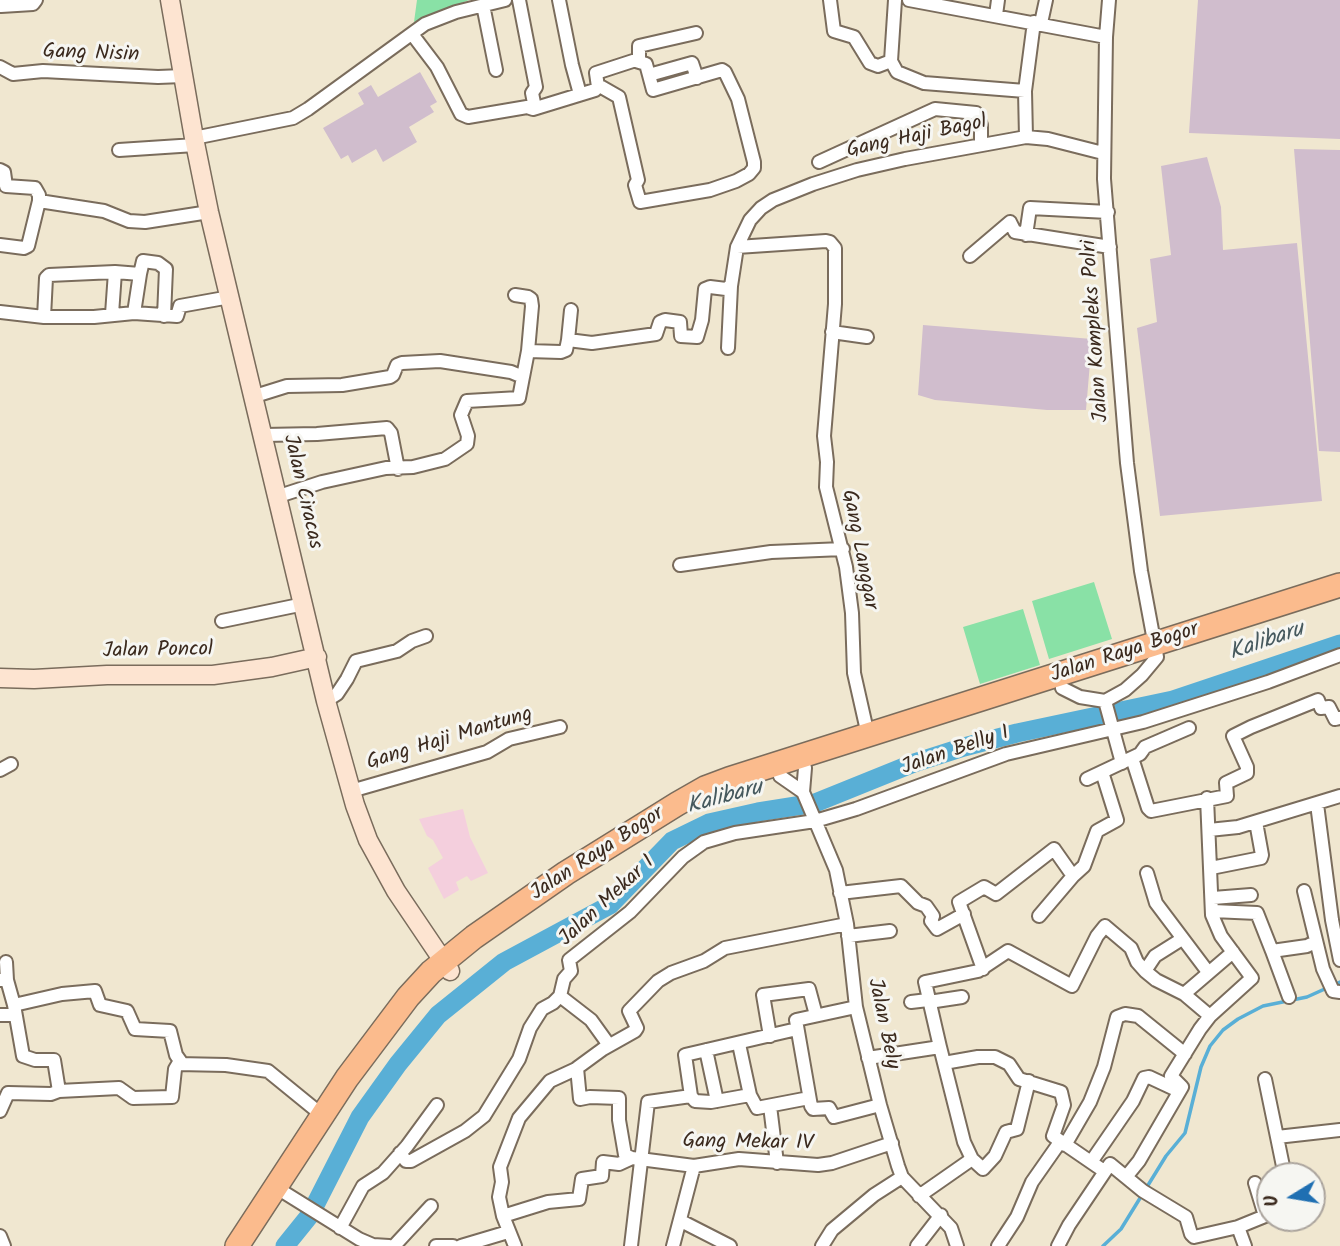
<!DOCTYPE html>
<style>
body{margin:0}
#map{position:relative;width:1340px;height:1246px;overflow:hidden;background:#f0e7d0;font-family:Kalam,sans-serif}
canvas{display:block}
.north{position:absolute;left:1256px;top:1162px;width:70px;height:70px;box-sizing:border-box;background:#f6f6f2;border:2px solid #aba49d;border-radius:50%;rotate:259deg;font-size:19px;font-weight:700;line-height:28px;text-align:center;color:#3b2a1e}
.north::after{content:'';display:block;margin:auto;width:24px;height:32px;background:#1f6fb2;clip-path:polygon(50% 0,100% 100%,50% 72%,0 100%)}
</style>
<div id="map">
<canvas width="1340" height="1246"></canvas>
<div class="north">U</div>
</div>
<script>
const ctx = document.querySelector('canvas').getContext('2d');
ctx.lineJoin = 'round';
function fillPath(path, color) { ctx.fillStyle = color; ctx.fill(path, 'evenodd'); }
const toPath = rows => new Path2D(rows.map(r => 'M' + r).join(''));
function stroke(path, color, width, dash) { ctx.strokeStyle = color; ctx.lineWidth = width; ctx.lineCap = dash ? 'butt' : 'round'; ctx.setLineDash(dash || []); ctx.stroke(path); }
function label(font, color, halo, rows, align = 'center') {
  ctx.font = font + ' Kalam,sans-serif'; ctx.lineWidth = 6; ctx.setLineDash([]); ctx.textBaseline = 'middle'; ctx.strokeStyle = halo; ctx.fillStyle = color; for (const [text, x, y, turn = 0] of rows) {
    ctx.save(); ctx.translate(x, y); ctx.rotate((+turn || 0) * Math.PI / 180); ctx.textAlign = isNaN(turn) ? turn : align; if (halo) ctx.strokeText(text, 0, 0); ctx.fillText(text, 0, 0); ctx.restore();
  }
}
fillPath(toPath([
 [463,809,470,837,488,873,471,881,467,876,456,882,459,890,444,899,428,868,443,858,433,840,427,836,419,819]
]), '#f4cfdd');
fillPath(toPath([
 [1198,0,1340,0,1340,139,1189,133],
 [420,72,437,102,430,106,434,112,409,127,417,142,383,162,376,149,352,163,348,155,341,159,323,128,364,104,358,93,371,85,378,97],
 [1294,149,1340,150,1340,452,1319,451],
 [1207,157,1221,207,1223,250,1297,243,1322,501,1160,516,1137,328,1157,322,1150,259,1171,255,1161,166],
 [923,325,1092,339,1086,410,1047,410,935,400,918,395]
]), '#d0bdcd');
fillPath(toPath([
 [417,0,469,0,414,22],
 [1094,582,1112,639,1049,659,1032,601],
 [1023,609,1040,665,980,684,963,627]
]), '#89e1a6');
stroke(toPath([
 [1103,1246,1121,1229,1166,1156,1185,1133,1201,1067,1210,1046,1223,1030,1238,1019,1263,1006,1307,997,1340,982]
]), '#59afd6', 3.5);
stroke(toPath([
 [285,1246,310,1215,360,1117,398,1064,438,1015,504,962,610,905,672,841,709,823,758,812,815,803,914,763,964,747,1017,733,1173,700,1340,644]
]), '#59afd6', 19);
const street = toPath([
 [519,0,536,87,532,93,535,108],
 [559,0,572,65,580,94],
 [830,0,834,31,854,37,870,63,878,66,891,61],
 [895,0,891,61,897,72,924,83,1025,91],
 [909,0,1106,37],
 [0,3,1,6,33,4,36,0],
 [483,5,496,70],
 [996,15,998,0],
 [1041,23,1046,0],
 [412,34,437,67,461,114,468,117,527,107,533,109,595,90,598,87,596,73,639,59,639,46,696,33],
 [0,67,13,74,43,71,158,77,183,76],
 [649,75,692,63,697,78],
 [598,85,619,97,638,180,635,185,640,202,710,190,736,181,749,174,754,168,754,162,738,99,725,72,722,70,653,90,646,64,636,61],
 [1026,137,1025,91,1034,22],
 [194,138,293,118,308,109,425,24,456,12,505,0],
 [119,150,195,145],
 [819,162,935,109,976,113,981,125,981,144],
 [0,170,4,172,6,186,35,188,39,195,39,201,104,211,129,221,145,222,209,212],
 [1026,235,1030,208,1108,212],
 [0,245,24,248,28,246,39,201],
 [737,247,826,241,830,242,835,248,835,304,824,436,827,462,826,487,846,567,852,613,854,673,868,735],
 [970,256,1010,222,1015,232,1110,247],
 [0,312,44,317,94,317,134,313,177,316,180,306,230,297],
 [134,313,140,274],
 [112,314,115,272,140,274,143,261,158,263,166,269,164,316],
 [44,317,46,278,49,275,115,272],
 [832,332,867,337],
 [568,340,571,310],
 [728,348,731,286],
 [528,351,561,352,566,350,568,340,592,343,656,334,660,322,665,320,680,322,681,336,697,337,702,320,705,289,710,287,726,289,731,286,737,247,750,220,761,208,773,200,813,184,857,170,905,159,1026,137,1048,139,1103,153],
 [255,396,287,386,342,385,390,377,393,375,397,365,402,363,440,361,511,372,523,377,528,351,532,306,531,299,528,297,515,295],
 [264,435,317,434,387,428,391,433,398,469],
 [279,496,322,482,386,468,413,467,445,459,467,444,468,436,461,415,467,401,519,398,523,377],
 [680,565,771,552,843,549],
 [222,621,304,604],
 [1062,688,1080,697,1105,701,1125,690,1142,675,1157,657,1141,571,1127,463,1104,179,1106,37,1109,0],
 [326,701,337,694,347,679,356,661,397,651,412,641,426,636],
 [1105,701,1122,763],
 [801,755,805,768,803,792,836,870,847,924,856,1007,880,1105,898,1166,902,1177,951,1228,957,1246],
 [1132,758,1148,808,1151,811,1227,796,1226,783,1247,773,1247,767,1233,736,1251,727,1318,700,1321,708,1329,707,1335,719,1340,718],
 [776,764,780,776,803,792],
 [0,770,11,764],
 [1087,779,1140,754,1145,747,1189,728],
 [351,791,487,752,509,739,560,727],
 [1317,804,1332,920,1340,960],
 [1209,830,1238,827,1340,796],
 [1211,868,1261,858,1262,855,1256,822],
 [1147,873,1156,903,1208,972],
 [1304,891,1323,969,1333,991,1340,992],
 [840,893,901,886,918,903,926,906,933,916,931,921,937,929,964,914],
 [1213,898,1251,895],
 [1213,911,1257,913,1272,951,1307,946,1315,942],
 [1039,916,1073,876,1084,866,1097,831,1117,820,1102,772],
 [847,924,725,948,704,961,671,973,658,981,629,1011,637,1028,635,1031,603,1049,577,1068,580,1099,590,1097,619,1098,619,1120,625,1155,632,1158,694,1166,739,1159,818,1165,832,1163,892,1143],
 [848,936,890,931],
 [1272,951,1289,997],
 [6,962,7,980],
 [983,969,959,902,984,887,996,894,1054,849,1073,876],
 [1145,971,1155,956,1182,939],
 [0,980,7,980,14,1005,23,1056,35,1060,54,1060,59,1091,51,1094,8,1093,0,1111],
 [1184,994,1233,952],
 [560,996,591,1020,609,1045],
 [911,1002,928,1000],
 [929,1002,962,997],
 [14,1005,62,994,95,991,100,1005,127,1011,135,1029,170,1031,176,1055,181,1062],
 [856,1007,796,1020,811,1106,813,1109,829,1108,834,1117,880,1105],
 [0,1015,15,1015],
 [770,1036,763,995,809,989,816,1015],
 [739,1044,750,1095],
 [940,1047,925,982,978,971,1008,951,1072,986,1097,936,1105,926,1131,948,1137,962,1145,971,1156,980,1184,994,1210,1016],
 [706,1050,717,1101],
 [868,1058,940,1047,964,1142,972,1159,983,1169,995,1156,1006,1132,1017,1129,1029,1081],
 [944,1063,978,1057,995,1057,1009,1064,1019,1079,1061,1092,1064,1105,1053,1136,1104,1171],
 [1265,1079,1277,1137],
 [59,1091,119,1088,133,1098,172,1097,175,1069,178,1064,226,1065,268,1071,322,1115],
 [691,1096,685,1055,797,1029],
 [770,1106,777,1163],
 [1065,1145,1090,1102,1104,1067,1117,1017,1125,1014,1138,1016,1185,1054],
 [400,1153,406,1161,411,1161,465,1131,484,1116,519,1059,530,1028,542,1009,553,1003,560,996,564,979,571,971,569,960,630,912,683,857,704,842,735,833,815,821,856,809,1006,754,1143,722,1268,682,1340,655],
 [1091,1162,1133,1101,1144,1078,1149,1077,1179,1091],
 [1285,1176,1277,1137,1340,1130],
 [1126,1177,1139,1161,1182,1087,1171,1076,1200,1029,1210,1016,1252,978,1221,936,1212,915,1207,798],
 [1255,1183,1265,1216],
 [285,1193,359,1239,373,1245,389,1246],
 [919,1196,972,1159],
 [503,1216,548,1202,579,1199,582,1179,602,1176,603,1162,619,1164,632,1158],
 [681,1221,730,1246],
 [1238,1227,1245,1246],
 [340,1228,363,1186,383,1173,407,1146,437,1105],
 [0,1236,4,1246],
 [394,1246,431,1206],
 [436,1246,453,1246],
 [461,1246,508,1232],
 [515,1246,503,1216,499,1197,502,1182,500,1167,519,1118,550,1081,576,1069],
 [631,1246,648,1102,691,1096,695,1101,711,1102,750,1095,757,1108,809,1098],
 [673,1246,694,1166],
 [822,1246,832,1230,874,1195,902,1177],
 [917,1246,941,1215],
 [998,1246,1017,1217,1032,1182,1060,1142],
 [1058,1246,1069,1225,1110,1164,1143,1191,1186,1217,1191,1234,1194,1237,1238,1227,1270,1214]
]);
const secondary = toPath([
 [170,0,194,138,209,212,326,701,355,805,368,840,396,891,450,971],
 [0,678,34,679,107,675,213,675,272,667,317,657]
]);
const highway = toPath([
 [237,1246,347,1078,408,997,431,972,474,937,566,873,677,804,705,788,729,779,1340,585]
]);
stroke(street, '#7a6c5c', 16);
stroke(secondary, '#7a6c5c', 21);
stroke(highway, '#7a6c5c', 26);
stroke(street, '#fff', 12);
stroke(secondary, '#fde4d1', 18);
stroke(highway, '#fbbb8d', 23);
label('21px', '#3b2a1e', '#f6f6f2', [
 ["Gang Nisin",91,55,2],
 ["Gang Haji Bagol",917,138,-12],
 ["Jalan Kompleks Polri",1097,331,-94],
 ["Jalan Ciracas",301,492,77],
 ["Gang Langgar",858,550,79],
 ["Jalan Poncol",158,652,-1],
 ["Jalan Raya Bogor",1125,654,-18],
 ["Gang Haji Mantung",450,740,-17],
 ["Jalan Belly I",956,752,-19],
 ["Jalan Raya Bogor",598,855,-33],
 ["Jalan Mekar I",608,902,-43],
 ["Jalan Bely",882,1024,78],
 ["Gang Mekar IV",748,1144,1]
]);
label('italic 23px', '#46595e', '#f6f6f2', [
 ["Kalibaru",1267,643,-19],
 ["Kalibaru",725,799,-15]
]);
</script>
